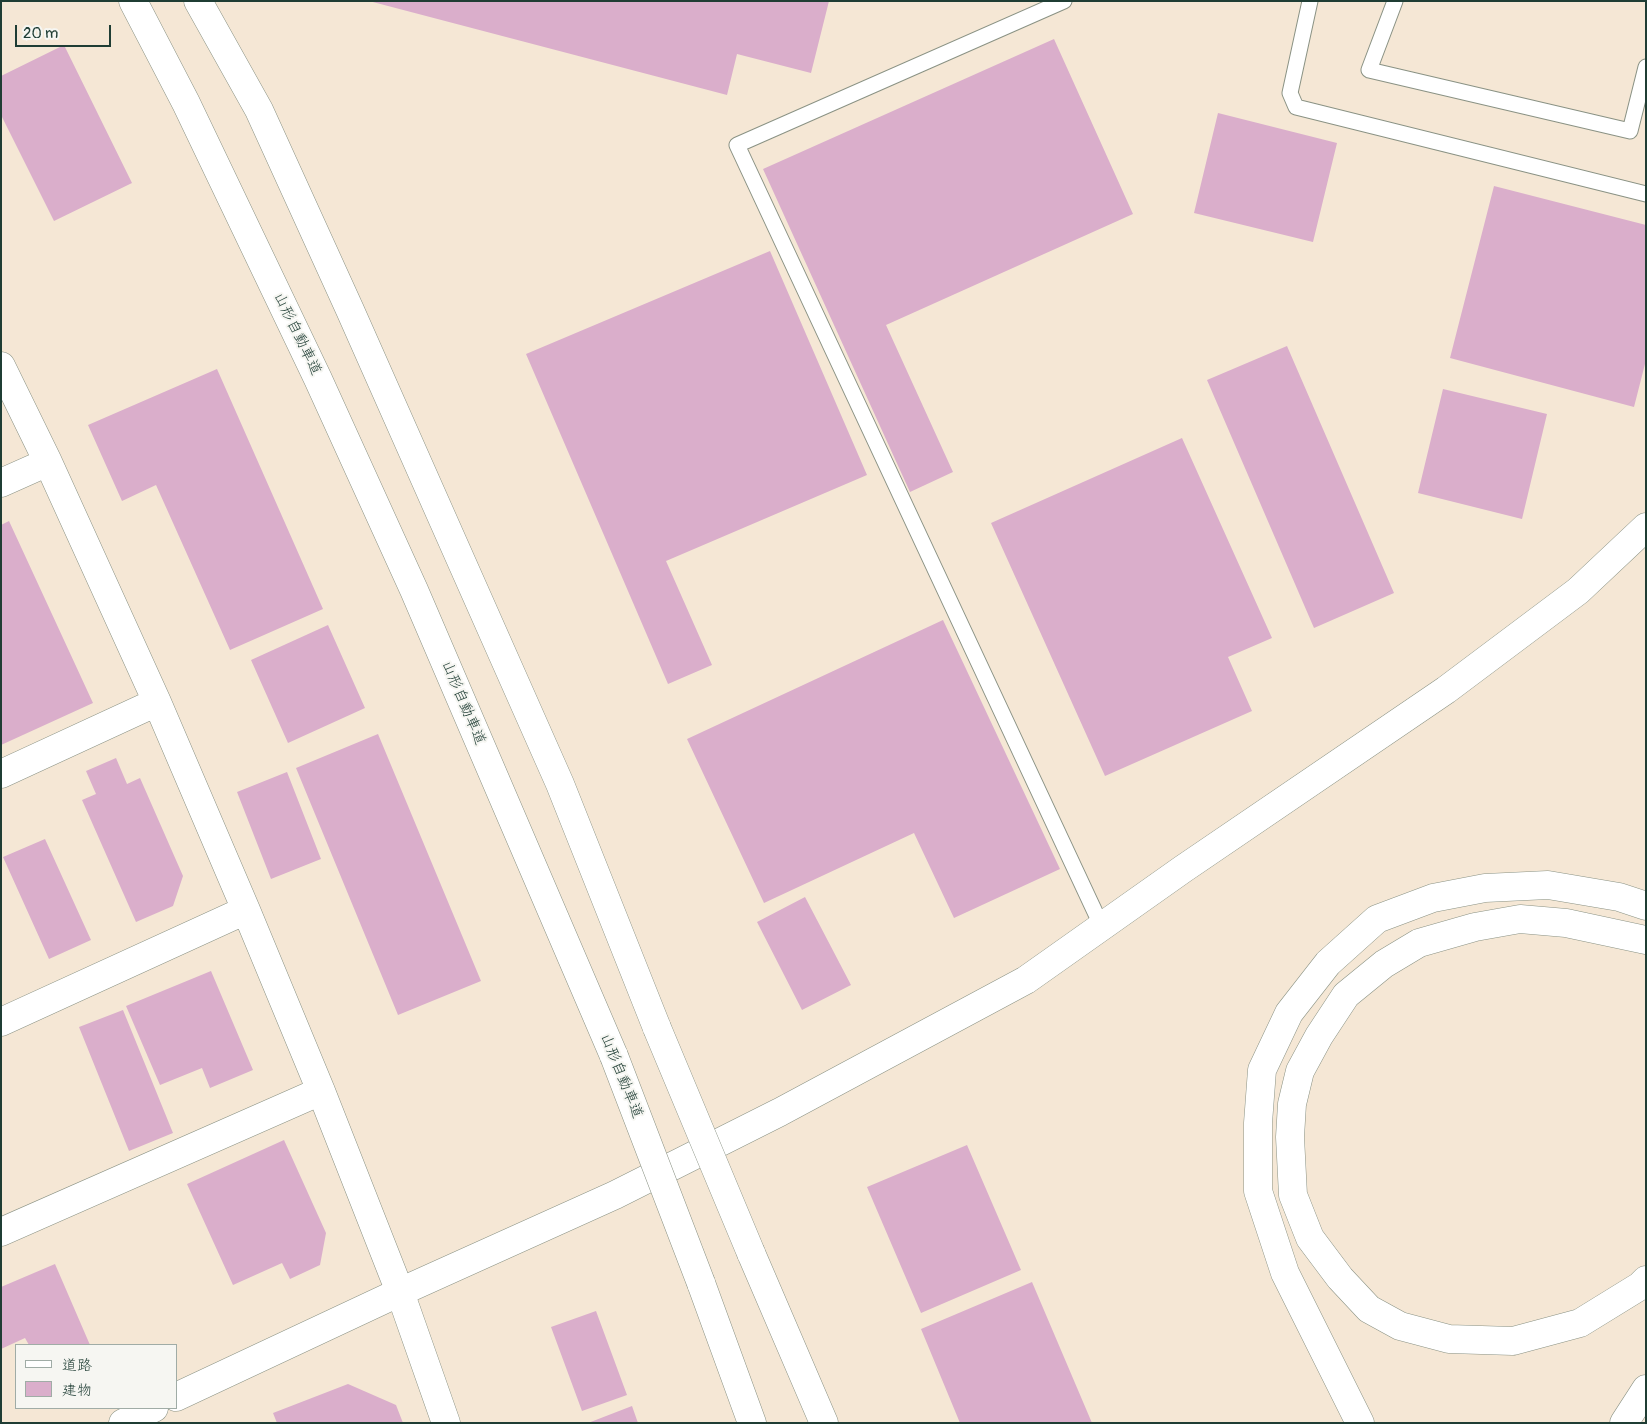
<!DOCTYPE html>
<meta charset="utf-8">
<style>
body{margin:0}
#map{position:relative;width:1647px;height:1424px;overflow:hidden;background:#f5e7d5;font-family:Pangolin,"Klee One",sans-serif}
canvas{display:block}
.frame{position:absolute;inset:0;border:2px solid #1f3d34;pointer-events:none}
.legend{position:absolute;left:15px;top:1344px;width:162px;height:65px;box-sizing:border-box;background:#f6f6f2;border:1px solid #a0aca6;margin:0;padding:6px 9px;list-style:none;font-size:15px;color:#1f3d34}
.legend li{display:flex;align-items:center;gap:10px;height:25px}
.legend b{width:25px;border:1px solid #a0aca6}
.scale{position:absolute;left:15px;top:25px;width:96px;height:22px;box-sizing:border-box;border:2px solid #1f3d34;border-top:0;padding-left:6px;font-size:15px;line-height:18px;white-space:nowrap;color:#1f3d34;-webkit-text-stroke:4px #f6f6f2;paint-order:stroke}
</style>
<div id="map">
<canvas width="1647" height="1424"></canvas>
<div class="frame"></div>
<ul class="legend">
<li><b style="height:6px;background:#fff"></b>道路</li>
<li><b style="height:14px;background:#daaecb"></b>建物</li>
</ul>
<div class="scale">20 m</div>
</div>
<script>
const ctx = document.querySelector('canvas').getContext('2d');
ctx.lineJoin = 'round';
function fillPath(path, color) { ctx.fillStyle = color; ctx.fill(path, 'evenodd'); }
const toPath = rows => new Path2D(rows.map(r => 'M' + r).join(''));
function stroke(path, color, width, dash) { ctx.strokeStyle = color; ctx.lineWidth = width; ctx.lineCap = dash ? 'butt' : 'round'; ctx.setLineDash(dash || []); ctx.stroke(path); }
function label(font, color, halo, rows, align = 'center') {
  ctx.font = font + ' Pangolin,"Klee One",sans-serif'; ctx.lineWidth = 4; ctx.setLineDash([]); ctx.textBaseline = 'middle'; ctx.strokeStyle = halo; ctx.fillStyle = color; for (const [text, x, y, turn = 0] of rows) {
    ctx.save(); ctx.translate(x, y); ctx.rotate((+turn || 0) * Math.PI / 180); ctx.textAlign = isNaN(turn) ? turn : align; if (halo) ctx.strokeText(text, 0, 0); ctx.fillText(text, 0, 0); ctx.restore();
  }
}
fillPath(toPath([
 [369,1,829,1,811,73,737,54,727,95],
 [1054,39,1133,214,886,325,953,472,910,492,763,169],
 [64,45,132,183,54,221,1,115,1,76],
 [1218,113,1337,143,1313,242,1194,213],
 [1494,186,1646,225,1646,360,1634,407,1450,358],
 [770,251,867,475,666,561,712,665,668,684,526,354],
 [1287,346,1394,593,1314,628,1207,380],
 [217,369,323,609,230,650,156,485,122,501,88,425],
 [1443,389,1547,414,1522,519,1418,493],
 [1182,438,1272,638,1228,657,1252,711,1105,776,991,523],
 [9,521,93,703,1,745,1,525],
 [943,620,1060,869,954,918,914,833,764,903,687,739],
 [328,625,365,708,288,743,251,660],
 [378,734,481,981,398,1015,296,768],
 [116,758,127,784,140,778,183,876,173,906,136,922,82,800,96,794,86,771],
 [287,772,321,859,271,879,237,792],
 [45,839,91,940,49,959,3,857],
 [805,897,851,985,802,1010,757,922],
 [211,971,253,1070,210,1088,202,1068,160,1085,126,1006],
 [123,1010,173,1133,129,1151,79,1027],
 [284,1140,326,1233,320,1265,290,1279,282,1263,233,1285,187,1184],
 [967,1145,1021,1270,921,1313,867,1187],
 [55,1264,90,1345,29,1345,25,1338,1,1349,1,1287],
 [1032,1282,1092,1423,960,1423,921,1329],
 [596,1311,627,1395,582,1411,551,1327],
 [348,1384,396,1405,403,1423,277,1423,273,1413],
 [632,1406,638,1423,588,1423]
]), '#daaecb');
const service = toPath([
 [1064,1,737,145,1102,927],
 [1310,1,1290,93,1296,107,1646,194],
 [1395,1,1369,70,1630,131,1646,67]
]);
const minor = toPath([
 [1,366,48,462,157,702,246,910,321,1091,400,1292,446,1423],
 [1,483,48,462],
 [1,774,157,702],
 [1,1022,246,910],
 [1,1232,321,1091]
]);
const tertiary = toPath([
 [176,1397,400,1292,615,1195,780,1112,1026,980,1183,869,1446,690,1578,591,1646,527],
 [123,1423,154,1408]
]);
const trunk = toPath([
 [1624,1423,1646,1389]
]);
const motorway = toPath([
 [133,1,186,103,318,379,414,590,614,1056],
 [198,1,259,110,350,310,560,784,657,1028],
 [1646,940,1566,923,1520,919,1475,927,1419,943,1384,964,1346,995,1319,1036,1300,1071,1292,1104,1290,1137,1293,1195,1310,1238,1340,1278,1369,1309,1400,1326,1449,1339,1513,1341,1580,1323,1640,1286,1646,1280],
 [751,1253,824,1423],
 [701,1283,752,1423],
 [1360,1423,1285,1273,1258,1191,1258,1123,1262,1070,1289,1013,1328,963,1377,919,1433,898,1485,888,1548,885,1619,897,1646,906]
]);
stroke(service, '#8a9284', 17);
stroke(minor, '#8a9284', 29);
stroke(tertiary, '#8a9284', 29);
stroke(trunk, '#8a9284', 29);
stroke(motorway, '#8a9284', 29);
stroke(service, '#fff', 15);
stroke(minor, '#fff', 28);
stroke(tertiary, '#fff', 28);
stroke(trunk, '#fff', 28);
stroke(motorway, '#fff', 28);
const motorwayBridge = toPath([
 [657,1028,751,1253],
 [614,1056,701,1283]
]);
stroke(motorwayBridge, '#8a9284', 29, []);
stroke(motorwayBridge, '#fff', 28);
label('15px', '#1f3d34', '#f6f6f2', [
 ["山形自動車道",297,334,64],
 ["山形自動車道",463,703,67],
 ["山形自動車道",621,1076,68]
]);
</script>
